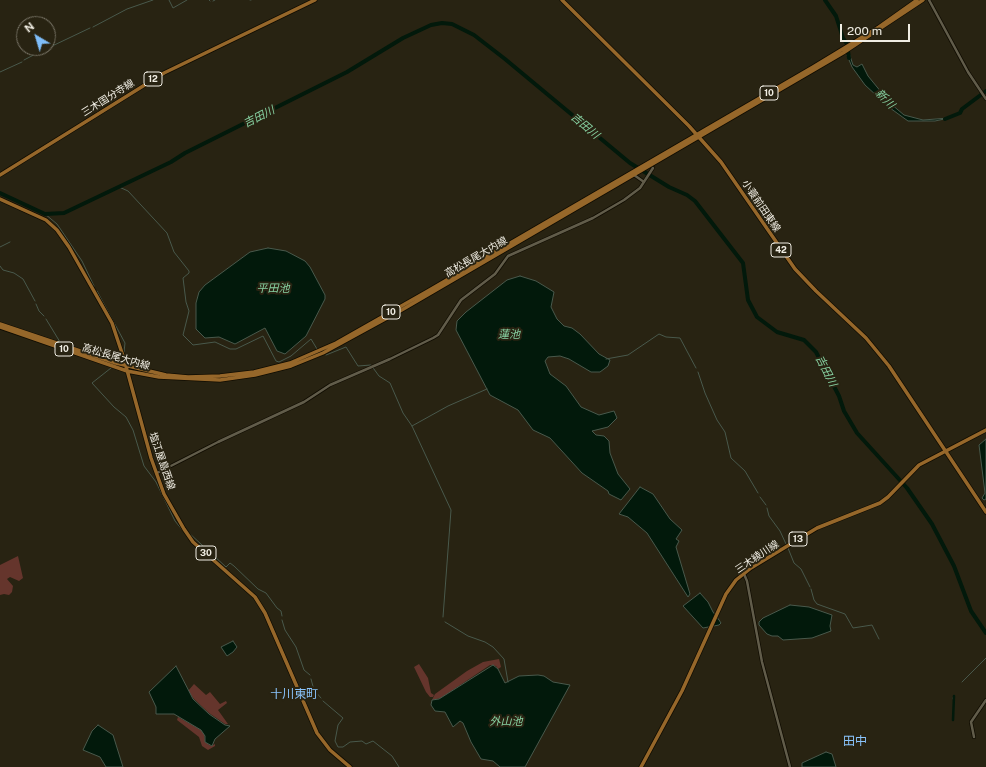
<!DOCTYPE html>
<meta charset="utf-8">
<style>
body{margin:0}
#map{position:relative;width:986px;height:767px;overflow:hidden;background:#282312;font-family:"Public Sans",sans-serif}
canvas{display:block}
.north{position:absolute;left:16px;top:16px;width:40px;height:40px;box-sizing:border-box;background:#282312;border:1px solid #787466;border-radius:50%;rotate:322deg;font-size:11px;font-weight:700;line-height:16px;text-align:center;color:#f0ede3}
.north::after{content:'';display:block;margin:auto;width:14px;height:18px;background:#7ebdf9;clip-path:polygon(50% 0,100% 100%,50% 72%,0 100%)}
.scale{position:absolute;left:840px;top:24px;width:70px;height:18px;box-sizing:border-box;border:2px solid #f0ede3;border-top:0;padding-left:5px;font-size:12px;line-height:14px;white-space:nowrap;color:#f0ede3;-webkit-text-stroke:3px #282312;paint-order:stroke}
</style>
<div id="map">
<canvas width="986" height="767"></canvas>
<div class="north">N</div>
<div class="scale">200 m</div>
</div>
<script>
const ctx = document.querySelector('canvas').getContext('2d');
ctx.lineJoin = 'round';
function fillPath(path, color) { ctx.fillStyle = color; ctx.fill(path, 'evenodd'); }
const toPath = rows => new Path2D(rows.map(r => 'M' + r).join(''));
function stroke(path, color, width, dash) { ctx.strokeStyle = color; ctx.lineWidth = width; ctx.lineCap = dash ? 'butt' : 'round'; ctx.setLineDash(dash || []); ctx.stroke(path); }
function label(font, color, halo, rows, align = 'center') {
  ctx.font = font + ' "Public Sans","Noto Sans JP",sans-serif'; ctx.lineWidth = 4; ctx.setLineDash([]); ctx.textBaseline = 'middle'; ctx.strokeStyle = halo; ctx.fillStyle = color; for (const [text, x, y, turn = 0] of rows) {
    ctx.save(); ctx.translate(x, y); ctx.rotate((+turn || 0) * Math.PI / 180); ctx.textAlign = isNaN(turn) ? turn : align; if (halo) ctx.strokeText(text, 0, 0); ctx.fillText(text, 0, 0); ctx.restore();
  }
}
fillPath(toPath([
 [18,556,23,578,19,581,10,577,7,579,13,586,12,592,9,595,4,594,0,595,0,565],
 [499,659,501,667,498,669,496,666,490,665,441,698,432,700,435,694,467,671,483,662],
 [419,664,428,678,431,693,434,695,433,697,430,697,426,692,414,667],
 [194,684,206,695,210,692,220,704,226,701,227,703,218,710,228,724,225,724,209,713,194,699,188,691],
 [178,717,201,730,204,733,205,742,211,746,215,744,215,746,208,750,202,746,199,737,177,720]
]), '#65352c');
const water = toPath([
 [849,53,853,65,857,67,862,64,868,76,891,104,904,115,923,120,949,118,935,121,908,121,890,108,865,85,852,67,847,55,849,53],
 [268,248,286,251,305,261,310,267,325,295,325,299,306,336,285,354,277,351,265,328,235,344,219,337,205,338,196,329,196,303,199,292,205,285,250,252,268,248],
 [520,276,536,281,554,292,551,307,557,319,564,326,572,328,580,334,599,354,610,360,608,366,600,372,591,372,569,359,560,356,548,357,545,361,550,374,566,386,581,407,599,415,614,411,617,418,608,427,592,431,596,435,604,436,609,441,610,453,618,474,630,489,621,500,609,494,608,491,582,473,550,438,533,430,518,410,490,395,456,330,457,321,466,312,507,280,520,276],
 [986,439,986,499,984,500,982,498,985,493,979,445,986,439],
 [640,487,653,494,670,519,682,530,676,539,679,541,676,547,690,594,688,597,647,533,628,517,619,514,640,487],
 [700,593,708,602,713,612,719,620,721,623,719,625,703,628,683,606,700,593],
 [790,605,809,607,832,615,830,626,831,631,812,638,783,640,778,636,772,636,767,634,759,625,759,622,763,618,790,605],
 [233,641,237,647,233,652,227,656,221,647,233,641],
 [493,665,498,669,505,683,519,676,538,675,544,676,553,682,570,685,525,767,500,767,493,761,481,759,471,742,463,723,460,721,453,727,445,712,435,711,431,705,432,700,439,699,493,665],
 [176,666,193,699,209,714,225,725,230,726,215,739,212,746,205,742,205,736,201,730,174,714,156,714,156,707,149,692,176,666],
 [98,725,113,735,123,767,106,767,100,757,83,750,92,731,98,725],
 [826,752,832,754,836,767,802,767,802,763,826,752]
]);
fillPath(water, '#02190b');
stroke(water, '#49594c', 1);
stroke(toPath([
 [169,0,173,8,187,0],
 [209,0,210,1],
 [250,0,251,0],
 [213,1,215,0],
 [93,27,127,9,153,0],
 [48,48,90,28],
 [24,60,47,48],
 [0,72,22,62],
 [119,187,128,191,167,233,174,252,189,271,189,273,183,278,186,302,189,311,183,335,193,345,215,342,230,349,236,349,263,336,276,361,279,362,291,356,311,339,317,349],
 [45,214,57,224,82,261,94,286],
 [0,247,10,242],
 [0,266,3,270,14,273,23,279,35,301],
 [97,291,125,343,124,352],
 [36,304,39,311,44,316],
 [46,319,60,342],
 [326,355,346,347,358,366,371,365,379,376,390,383,403,413,412,426,451,510,443,617],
 [606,359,628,355,659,334,666,337,680,338,696,368],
 [111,368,92,383,114,407,126,417,133,430,144,466,156,482,175,521,184,532],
 [698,372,705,393,717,420,725,432,731,458,745,471,758,493],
 [412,426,448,406,487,389],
 [760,497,766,505],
 [767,508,769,516,780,531,786,544],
 [189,533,226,567,230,563,234,566,258,589,266,593,277,608,281,611,282,616],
 [788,548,794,563,801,569,810,587],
 [811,589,814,600,817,604,845,614,853,628,872,625,879,639],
 [282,620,285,630,296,647,304,670,310,675],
 [445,622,468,636,485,642,493,647,504,659,508,682],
 [311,679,314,690,321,698],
 [962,682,986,658],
 [953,698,954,702],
 [323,701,343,718,338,725,335,741,338,747,343,747,350,742,362,741,366,744,373,741,392,756,399,767]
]), '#49594c', 1);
stroke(toPath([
 [953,720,954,696]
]), '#02190b', 2.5);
stroke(toPath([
 [825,0,836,16,843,38,847,44,849,58],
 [945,119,960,113,962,109,986,91],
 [0,193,45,214,64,213,171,162,185,153,347,72,403,38,431,25,442,23,452,24,474,35,505,59,630,163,669,187,687,195,695,201,743,263,748,300,757,317,777,332,804,340,816,352,839,396,844,411,857,433,907,488,932,524,954,566,971,611,986,633]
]), '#02190b', 4);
const tertiary = toPath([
 [929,0,968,72,986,99],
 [634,175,644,182],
 [157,473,218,442,304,402,330,385,390,359,433,338,438,335,461,300,495,274,508,256,593,218,624,200,640,188,653,168],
 [744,574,747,581,762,662,790,767],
 [974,737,971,722,986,700]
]);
const primary = toPath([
 [562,0,689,126,721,162,795,269,816,291,866,338,889,366,986,512],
 [0,175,164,73,315,0],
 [0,199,46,220,57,230,69,247,112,323,124,359,151,458,164,494,184,529,193,542,255,597,265,613,317,733,330,750,350,767],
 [0,324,116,363,166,375,188,377,220,376,254,372,290,363,336,343,426,292,813,67,879,27,917,0],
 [0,327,127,371,159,377,220,380,255,375,291,366,323,353,400,311,843,53,923,0],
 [641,767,682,691,726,594,736,580,751,568,817,528,880,503,888,497,919,465,986,430]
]);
stroke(tertiary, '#100c01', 4);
stroke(primary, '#100c01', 5);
stroke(tertiary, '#615c4a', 2.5);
stroke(primary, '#96672a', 3.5);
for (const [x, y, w] of [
 [153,79,18],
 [769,93,18],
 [781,250,20],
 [391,312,18],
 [64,349,18],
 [798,539,18],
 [206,553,20]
]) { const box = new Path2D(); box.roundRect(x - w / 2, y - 7, w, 14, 3); ctx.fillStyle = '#282312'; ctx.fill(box); stroke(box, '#f0ede3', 1); }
label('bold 9px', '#f0ede3', null, [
 ["12",153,79],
 ["10",769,93],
 ["42",781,250],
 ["10",391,312],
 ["10",64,349],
 ["13",798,539],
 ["30",206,553]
]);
label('10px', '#f0ede3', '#282312', [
 ["三木国分寺線",108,98,-32],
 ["小蓑前田東線",761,206,56],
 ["高松長尾大内線",476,257,-30],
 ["高松長尾大内線",116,357,16],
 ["塩江屋島西線",162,461,71],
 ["三木綾川線",757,557,-34]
]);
label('italic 11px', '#88d3a3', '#282312', [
 ["新川",885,99,45],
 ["吉田川",259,117,-27],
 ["吉田川",585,126,40],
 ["平田池",273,289],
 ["蓮池",509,335],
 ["吉田川",826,371,63],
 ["外山池",506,722]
]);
label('12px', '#8ac4fc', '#282312', [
 ["十川東町",294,694],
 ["田中",855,741]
]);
</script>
